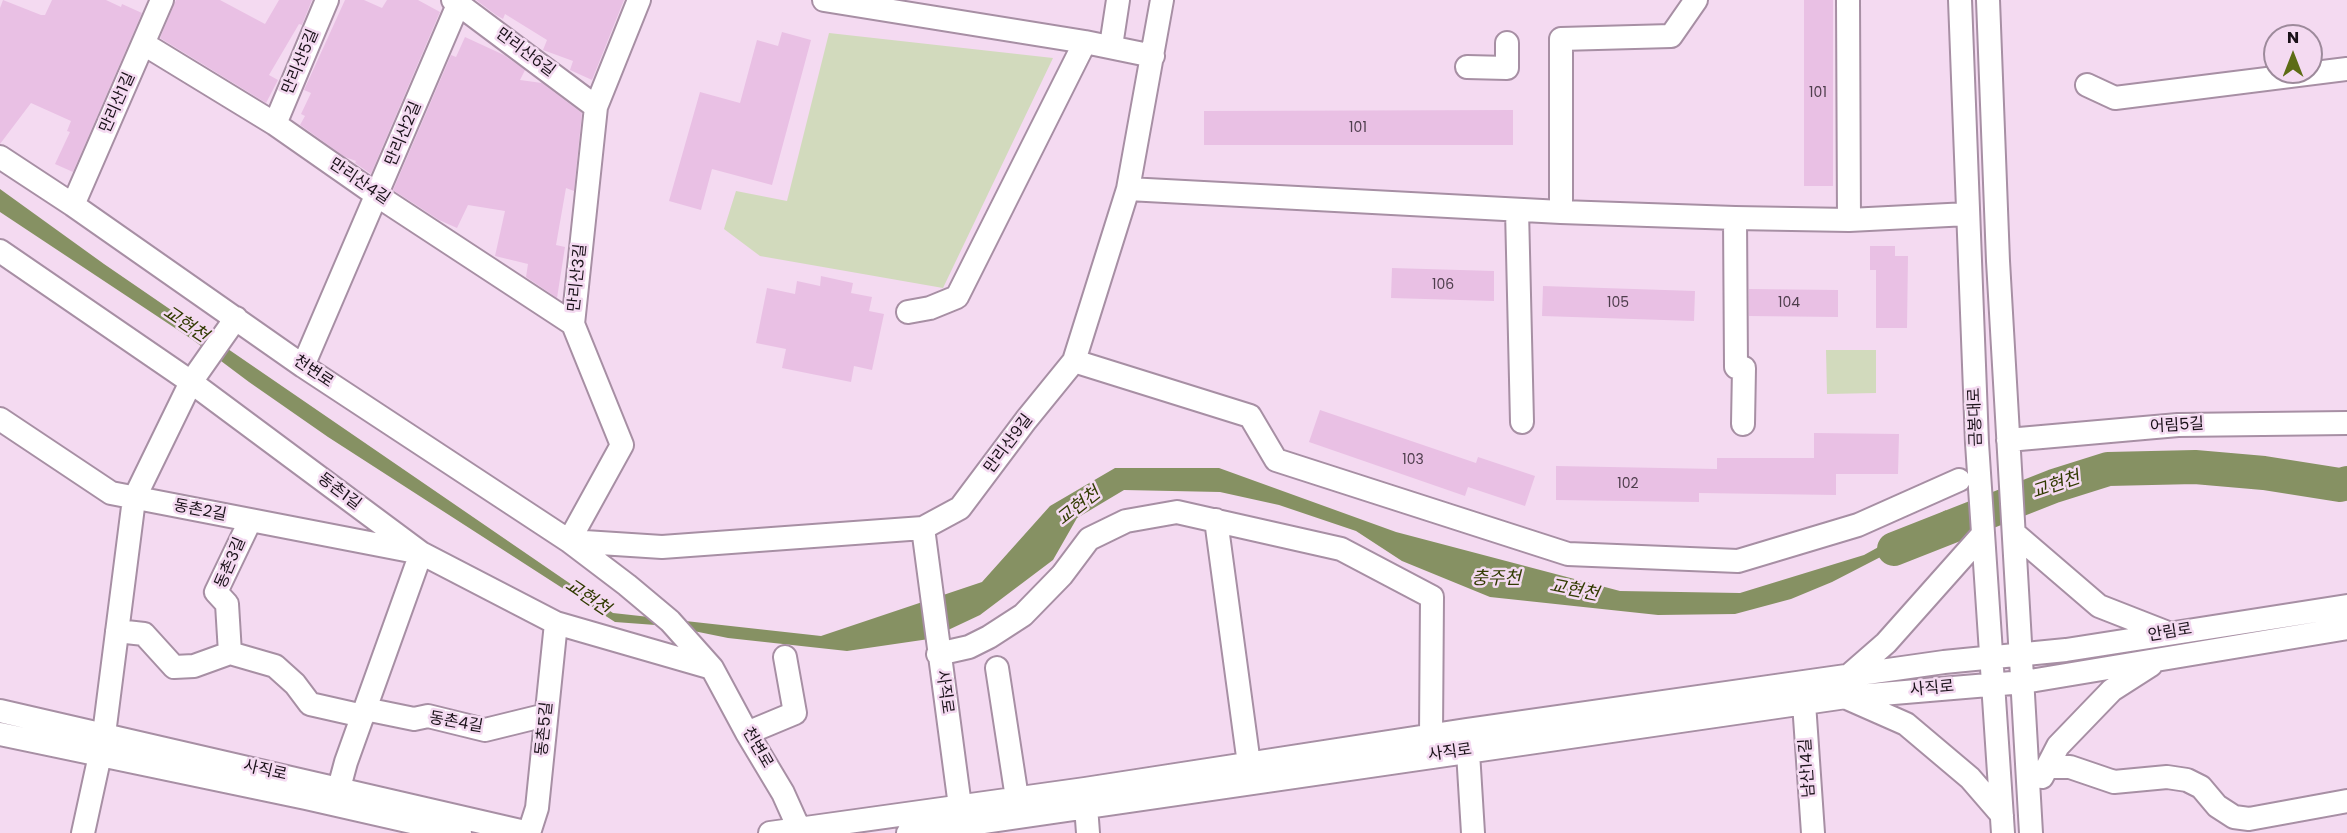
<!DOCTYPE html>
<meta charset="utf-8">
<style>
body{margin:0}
#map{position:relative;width:2347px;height:833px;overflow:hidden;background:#f4daf1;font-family:Poppins,sans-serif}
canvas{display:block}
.north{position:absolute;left:2263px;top:24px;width:60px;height:60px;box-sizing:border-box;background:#f4daf1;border:2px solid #9d8a9b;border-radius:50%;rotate:0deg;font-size:16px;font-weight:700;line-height:24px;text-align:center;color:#1a1119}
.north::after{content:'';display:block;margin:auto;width:21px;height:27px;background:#5d6c15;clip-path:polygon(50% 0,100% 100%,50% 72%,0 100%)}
</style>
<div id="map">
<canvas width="2347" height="833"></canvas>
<div class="north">N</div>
</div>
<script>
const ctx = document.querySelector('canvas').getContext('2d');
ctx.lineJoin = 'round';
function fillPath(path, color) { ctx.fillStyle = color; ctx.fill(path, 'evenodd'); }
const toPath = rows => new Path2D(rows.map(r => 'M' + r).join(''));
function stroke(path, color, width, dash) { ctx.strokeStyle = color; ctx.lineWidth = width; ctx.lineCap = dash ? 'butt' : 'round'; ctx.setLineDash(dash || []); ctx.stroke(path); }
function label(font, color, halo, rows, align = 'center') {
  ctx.font = font + ' Poppins,"Noto Sans KR",sans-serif'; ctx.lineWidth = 5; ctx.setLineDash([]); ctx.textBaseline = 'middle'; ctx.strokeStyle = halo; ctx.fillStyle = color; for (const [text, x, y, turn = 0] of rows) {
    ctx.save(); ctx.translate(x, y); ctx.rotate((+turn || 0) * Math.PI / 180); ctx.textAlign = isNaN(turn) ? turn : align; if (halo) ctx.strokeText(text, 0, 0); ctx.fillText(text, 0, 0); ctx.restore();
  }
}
fillPath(toPath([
 [829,33,1053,58,943,288,760,256,724,229,736,191,787,201],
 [1826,350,1876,350,1876,393,1827,394]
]), '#d2dabd');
fillPath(toPath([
 [0,189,104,264,613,613,821,636,982,582,1050,506,1115,468,1219,468,1396,532,1620,591,1740,593,1864,555,1946,510,1934,538,1898,548,1832,582,1791,599,1735,614,1658,615,1490,597,1402,561,1356,531,1279,505,1220,492,1124,490,1077,518,1053,560,980,615,929,639,847,651,728,638,669,626,615,622,328,437,249,382,193,340,0,212]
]), '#869163');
stroke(toPath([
 [1894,549,2054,486,2108,469,2195,467,2264,473,2340,485,2347,483]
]), '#869163', 34);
fillPath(toPath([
 [3,0,41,15,45,15,52,0,106,0,121,7,122,4,142,13,73,172,55,164,70,132,67,131,71,121,31,103,0,144,0,8],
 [176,0,220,0,265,24,279,0,312,0,302,25,299,24,269,75,278,80,266,103,160,38],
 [345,0,364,0,382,8,387,0,418,0,440,12,371,174,355,163,356,161,345,157,300,125,305,116,301,114,311,93,304,90],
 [476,0,624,0,592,80,570,70,573,61,543,50,547,40,505,14,503,19,496,15],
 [1804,0,1833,0,1833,186,1804,186],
 [782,32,811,40,772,185,712,169,701,210,669,201,700,92,740,103,757,40,778,46],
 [465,37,504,55,525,70,520,80,542,83,582,113,574,191,566,188,556,245,565,247,557,298,526,277,528,264,495,256,505,211,468,205,457,228,439,220,393,190,451,55,456,57],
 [1513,110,1513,145,1204,145,1204,111],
 [1870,246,1895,246,1895,256,1908,256,1907,328,1876,328,1876,270,1870,270],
 [1392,268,1494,271,1494,301,1391,298],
 [821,276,853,283,851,293,872,297,869,311,884,314,872,370,854,366,851,382,782,368,786,349,756,343,767,288,795,294,797,281,820,286],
 [1543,286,1695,291,1694,321,1542,316],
 [1749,289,1838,290,1838,317,1749,316],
 [1320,410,1476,463,1478,457,1535,476,1525,506,1468,487,1465,496,1309,442],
 [1814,433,1899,434,1898,474,1836,474,1836,495,1699,493,1699,502,1556,500,1556,466,1717,469,1717,458,1814,458]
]), '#e9c0e4');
const minor = toPath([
 [453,0,596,107],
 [639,0,596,107,573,324,622,445,569,541,662,547,923,528,960,508,1026,420,1074,361,1128,189,1162,0],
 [824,0,1085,42],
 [1848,0,1849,220],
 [1960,0,1977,443,2003,833],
 [1988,0,1998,261,2031,833],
 [144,44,275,124,378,196,573,324],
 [1111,46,1118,0],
 [1467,67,1507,68,1507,43],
 [2087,85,2115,98,2347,69],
 [275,124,327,0],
 [0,157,73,205,303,366,569,541,627,585,670,621,712,668,747,733,783,793,801,833],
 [1128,189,1561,212,1735,218,1849,220,1968,214],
 [73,205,162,0],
 [1517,210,1522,422],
 [1561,212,1561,39,1671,36,1696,0],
 [1735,218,1736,367],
 [0,251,191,382,421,553,556,623,712,668],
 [908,312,930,308,957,297,1085,42,1153,56],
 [1074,361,1250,416,1276,460,1568,554,1738,561,1858,525,1959,480],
 [303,366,460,0],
 [0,419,111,493,421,553,346,762,339,788],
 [1743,424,1744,368],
 [2008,440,2178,425,2347,423],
 [1216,520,1249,764],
 [923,528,960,806],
 [2014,533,2099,606,2168,633],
 [117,631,144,634,174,667,194,666,230,653,227,604,216,592,250,521],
 [230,653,275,666,295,684,310,704,363,716],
 [938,654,969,647,989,637,1023,615,1062,575,1089,539,1126,521,1177,512,1341,549,1432,597,1431,735],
 [997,668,1017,798],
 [1847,677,1886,643,1983,534],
 [1847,698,1906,724,1970,778,2002,815],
 [1804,703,1813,833],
 [365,709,414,719,428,716,485,730,546,715],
 [0,711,529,833],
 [747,733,795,713,785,657],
 [0,734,306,798,460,833],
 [104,734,134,499,191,382,236,318],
 [1467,736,1473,833],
 [2047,767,2070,767,2114,782,2167,777,2187,780,2201,787,2217,806,2234,817,2249,819,2347,801],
 [2042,777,2058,746,2112,690,2151,665],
 [1086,806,1088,833],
 [83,833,100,755],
 [529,833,537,808,556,623],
 [770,833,1085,789,1466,730,1944,662,2066,650,2347,606],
 [908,833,1846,697,2024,682,2347,628]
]);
stroke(minor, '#a78fa4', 26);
stroke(minor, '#fff', 22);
label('14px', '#4e3d4c', null, [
 ["101",1818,93],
 ["101",1358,128],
 ["106",1443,285],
 ["105",1618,303],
 ["104",1789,303],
 ["103",1413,460],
 ["102",1628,484]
]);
label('16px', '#1a1119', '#f4daf1', [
 ["만리산6길",525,53,37],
 ["만리산5길",301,62,-67],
 ["만리산1길",118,103,-66],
 ["만리산2길",404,134,-67],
 ["만리산4길",359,182,34],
 ["만리산3길",578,278,-84],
 ["천변로",313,372,34],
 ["금봉대로",1976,417,-92],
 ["어림5길",2177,426,-3],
 ["만리산9길",1009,444,-53],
 ["동촌1길",339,492,37],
 ["동촌2길",200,511,11],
 ["동촌3길",231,563,-67],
 ["안림로",2170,633,-9],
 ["사직로",1932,689,-5],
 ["사직로",944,692,82],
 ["동촌4길",456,723,10],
 ["동촌5길",545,729,-84],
 ["천변로",757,748,60],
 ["사직로",1450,753,-8],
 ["남산14길",1808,768,-94],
 ["사직로",265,771,13]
]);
label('italic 18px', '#323b02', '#f4daf1', [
 ["교현천",185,325,34],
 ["교현천",2056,486,-19],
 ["교현천",1079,507,-38],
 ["충주천",1496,579],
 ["교현천",1574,591,11],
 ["교현천",587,598,34]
]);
</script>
